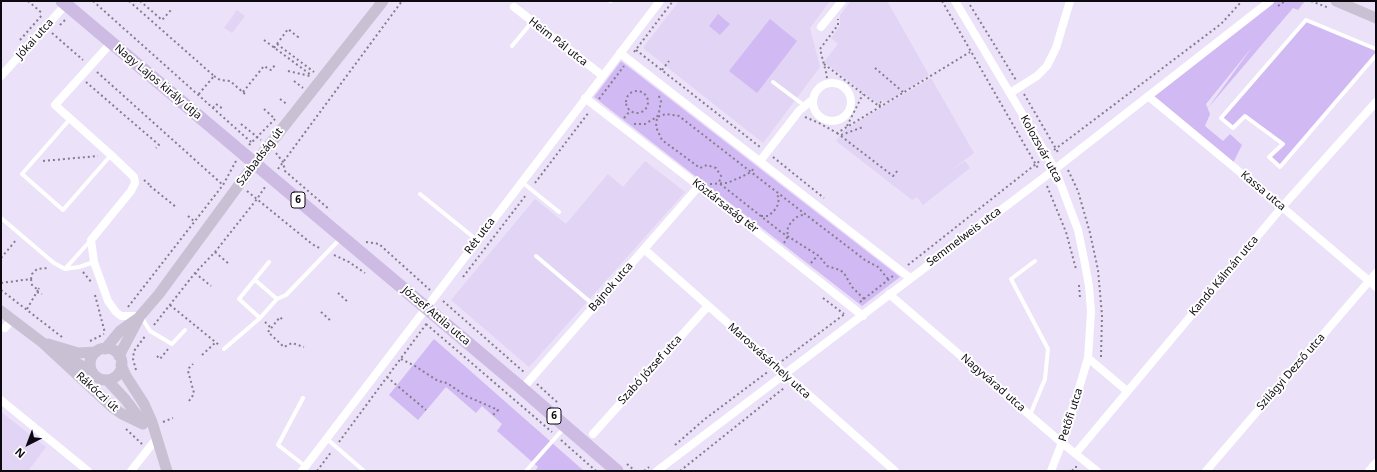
<!DOCTYPE html>
<meta charset="utf-8">
<style>
body{margin:0}
#map{position:relative;width:1377px;height:472px;overflow:hidden;background:#ebe1f9;font-family:"Noto Sans",sans-serif}
canvas{display:block}
.frame{position:absolute;inset:0;border:2px solid #0d0911;pointer-events:none}
.north{position:absolute;left:8px;top:424px;width:40px;height:40px;-webkit-text-stroke:3px #fff;paint-order:stroke;rotate:222deg;font-size:11px;font-weight:700;line-height:16px;text-align:center;color:#0d0911}
.north::after{content:'';display:block;margin:auto;width:14px;height:18px;background:#0d0911;clip-path:polygon(50% 0,100% 100%,50% 72%,0 100%)}
</style>
<div id="map">
<canvas width="1377" height="472"></canvas>
<div class="frame"></div>
<div class="north">N</div>
</div>
<script>
const ctx = document.querySelector('canvas').getContext('2d');
ctx.lineJoin = 'round';
function fillPath(path, color) { ctx.fillStyle = color; ctx.fill(path, 'evenodd'); }
const toPath = rows => new Path2D(rows.map(r => 'M' + r).join(''));
function stroke(path, color, width, dash) { ctx.strokeStyle = color; ctx.lineWidth = width; ctx.lineCap = dash ? 'butt' : 'round'; ctx.setLineDash(dash || []); ctx.stroke(path); }
function label(font, color, halo, rows, align = 'center') {
  ctx.font = font + ' "Noto Sans",sans-serif'; ctx.lineWidth = 4; ctx.setLineDash([]); ctx.textBaseline = 'middle'; ctx.strokeStyle = halo; ctx.fillStyle = color; for (const [text, x, y, turn = 0] of rows) {
    ctx.save(); ctx.translate(x, y); ctx.rotate((+turn || 0) * Math.PI / 180); ctx.textAlign = isNaN(turn) ? turn : align; if (halo) ctx.strokeText(text, 0, 0); ctx.fillText(text, 0, 0); ctx.restore();
  }
}
fillPath(toPath([
 [679,1,830,1,810,28,820,67,763,143,643,48],
 [851,1,887,1,929,75,886,103,882,100,878,104,824,62,838,44,831,38,840,26,840,15],
 [237,10,245,16,232,33,224,28],
 [931,78,974,153,946,174,965,161,970,168,923,205,917,197,912,200,836,141,844,130],
 [645,161,685,192,529,367,451,300,535,199,566,224,608,174,623,187],
 [1,412,46,447,28,471,1,471]
]), '#e1d4f4');
fillPath(toPath([
 [1270,1,1305,1,1298,10,1293,8,1208,108,1253,46,1206,104,1210,114,1205,126,1223,141,1230,134,1242,145,1232,165,1148,96],
 [718,14,730,24,720,35,709,26],
 [770,19,797,41,757,93,729,71],
 [1306,20,1376,49,1376,55,1280,167,1269,157,1283,144,1245,116,1233,128,1221,118],
 [621,61,900,277,862,306,594,97],
 [434,339,584,471,535,471,538,467,497,431,502,424,482,406,476,413,446,387,418,420,389,395]
]), '#d1b9f3');
stroke(toPath([
 [28,1,43,14],
 [93,1,251,142],
 [129,1,214,76,198,95],
 [140,1,162,20,171,10],
 [942,1,1039,170],
 [1311,1,1329,8],
 [970,5,1016,80],
 [1278,6,1285,1],
 [60,25,67,18],
 [52,33,83,60],
 [20,40,43,14],
 [264,40,311,75],
 [277,44,314,72],
 [274,48,288,29,298,37,296,40],
 [636,50,760,147],
 [634,52,673,1],
 [824,64,880,107],
 [875,68,903,92],
 [662,70,669,61],
 [288,71,310,76],
 [97,72,223,185],
 [214,76,220,80,230,81,245,94],
 [294,81,303,88],
 [86,82,159,145,156,148],
 [826,83,827,76,820,49,838,25,838,19],
 '626 102a11 11 0 1 1 22 0a11 11 0 1 1-22 0Z',
 [243,92,264,66,271,70,275,65,276,66],
 [1024,94,1059,154],
 [280,99,288,105],
 [599,99,624,66],
 [879,106,882,103,880,102],
 [213,108,216,104,223,109],
 [264,109,275,119],
 [805,117,819,123,837,133,970,52],
 [624,118,630,111],
 [241,124,261,140],
 [634,124,645,124,657,117,659,112,661,101,658,94],
 [847,126,863,94],
 [837,133,893,176,899,169],
 [841,135,863,127],
 [249,145,275,119],
 [1054,150,1221,24,1242,1],
 [276,153,283,162,285,171,330,210],
 [773,157,824,198],
 [43,161,98,156],
 [278,169,402,1],
 [1068,170,1078,191,1090,233,1098,270,1102,315,1101,357],
 [144,180,151,186],
 [535,183,589,112],
 [710,184,727,183,739,178,751,172,754,168],
 [150,186,176,207],
 [1047,186,1066,232,1076,269],
 [247,191,312,244,321,249],
 [188,216,195,222],
 [761,216,768,216,773,212,777,207,779,199,777,194],
 [366,242,379,244,430,290],
 [784,243,788,236,787,230,791,222,797,217,805,214],
 [215,252,229,264],
 [334,255,349,262,365,273],
 [1,258,17,239],
 [811,263,818,255],
 [908,265,1041,160],
 [83,272,92,283],
 [195,273,211,286],
 [463,277,526,195],
 [31,279,32,285,38,290,39,288],
 [1,283,31,279,32,274,37,269,48,268],
 [1079,285,1080,298],
 [1,290,62,337],
 [37,292,42,294],
 [338,293,349,303],
 [95,295,105,333],
 [823,298,844,314],
 [864,299,852,287,844,273,840,270,827,266,819,256,781,232,719,183,721,176,716,168,707,165,700,168,662,140,656,127,657,117,666,114,679,116,805,214,865,260,878,267,888,279],
 [443,301,525,373],
 [860,302,893,276],
 [170,305,219,345],
 [128,307,223,185,236,161],
 [27,309,38,290],
 [321,312,331,321],
 [282,319,280,317,268,332,284,347,292,343,304,347],
 [265,322,271,328],
 [426,324,552,432],
 [154,325,195,273,215,252,257,199,265,187],
 [90,341,104,334],
 [202,355,216,342],
 [157,356,160,359,168,349],
 [401,359,415,366,438,381,447,383,466,396,498,410,492,416],
 [782,361,846,313],
 [136,370,133,359,134,351,146,335],
 [387,377,426,410],
 [537,384,558,403],
 [189,401,192,397,194,393,188,371,189,368,193,364],
 [163,422,173,418],
 [126,429,142,444],
 [561,440,596,471],
 [339,442,427,323],
 [675,445,705,419,769,371],
 [627,464,635,471],
 [317,471,332,451],
 [644,471,649,467],
 [680,471,784,388],
 [1072,471,1075,467,1078,467]
]), '#847d8d', 2, [2, 3]);
stroke(toPath([
 [610,1,611,1],
 [512,46,532,22],
 [1376,49,1306,20,1221,118,1233,128,1245,116,1283,144,1269,157,1280,167,1376,55],
 [773,82,805,106],
 [70,119,22,174,63,210,111,155],
 [522,182,559,212],
 [420,194,477,240],
 [1,218,54,263,65,269,90,241],
 [536,256,595,306],
 [65,269,79,267,94,262],
 [255,280,277,299],
 [142,318,150,331,172,344,185,330],
 [260,318,239,299,269,262],
 [224,349,260,318,277,299,286,295,340,239],
 [303,398,278,445,305,466],
 [1030,415,1045,379,1048,349,1011,279,1035,261],
 [327,439,364,471],
 [526,471,564,428]
]), '#fff', 4);
stroke(toPath([
 [955,1,1055,169,1078,230,1085,264,1089,286,1091,312,1088,358,1065,435,1051,471],
 [514,7,603,76],
 [821,27,842,1],
 [111,43,55,105,111,155,134,177,135,183,131,191,91,240,94,262,108,301,116,312,121,316,140,316],
 [620,53,910,278],
 [1,76,69,1],
 '813 102a19 19 0 1 1 38 0a19 19 0 1 1-38 0Z',
 [1010,93,1037,76,1047,66,1056,48,1070,1],
 [1148,96,1288,212,1376,287],
 [585,98,699,186,863,316],
 [760,161,799,111,812,100],
 [644,249,895,471],
 [889,294,1062,443,1097,471],
 [5,328,12,319],
 [1088,358,1127,391],
 [522,389,699,186],
 [1,400,88,471],
 [593,434,708,306],
 [1076,453,1282,207,1376,102],
 [131,471,157,438],
 [302,471,660,1],
 [657,471,1055,169,1270,1],
 [1206,471,1376,273],
 [1369,471,1376,463]
]), '#fff', 8);
stroke(toPath([
 [1336,1,1376,18],
 [1,311,43,343,112,407,122,414,143,424],
 [48,344,78,353,96,352],
 '90 364a16 16 0 1 1 32 0a16 16 0 1 1-32 0Z',
 [105,349,120,331,137,319],
 [119,356,140,316,159,294,255,163,383,1],
 [63,357,91,370],
 [121,365,126,376,144,404,152,422,167,471],
 [107,380,125,399,143,423]
]), '#c9c0d4', 11);
stroke(toPath([
 [62,1,519,386,617,471]
]), '#cdbbe4', 13);
for (const [x, y, w] of [
 [298,200,14],
 [554,416,14]
]) { const box = new Path2D(); box.roundRect(x - w / 2, y - 8, w, 16, 3); ctx.fillStyle = '#fff'; ctx.fill(box); stroke(box, '#0d0911', 1); }
label('bold 10px', '#0d0911', null, [
 ["6",298,200],
 ["6",554,416]
]);
label('11px', '#0d0911', '#fff', [
 ["Jókai utca",35,39,-48],
 ["Heim Pál utca",558,42,38],
 ["Nagy Lajos király útja",158,82,40],
 ["Kolozsvár utca",1041,149,61],
 ["Szabadság út",260,157,-53],
 ["Kassa utca",1263,191,40],
 ["Köztársaság tér",725,206,38],
 ["Rét utca",480,236,-53],
 ["Semmelweis utca",964,237,-37],
 ["Kandó Kálmán utca",1224,276,-50],
 ["Bajnok utca",611,287,-49],
 ["József Attila utca",436,316,40],
 ["Marosvásárhely utca",769,361,42],
 ["Szabó József utca",650,370,-48],
 ["Szilágyi Dezső utca",1291,372,-49],
 ["Nagyvárad utca",993,383,41],
 ["Rákóczi út",97,392,42],
 ["Petőfi utca",1071,415,-72]
]);
</script>
